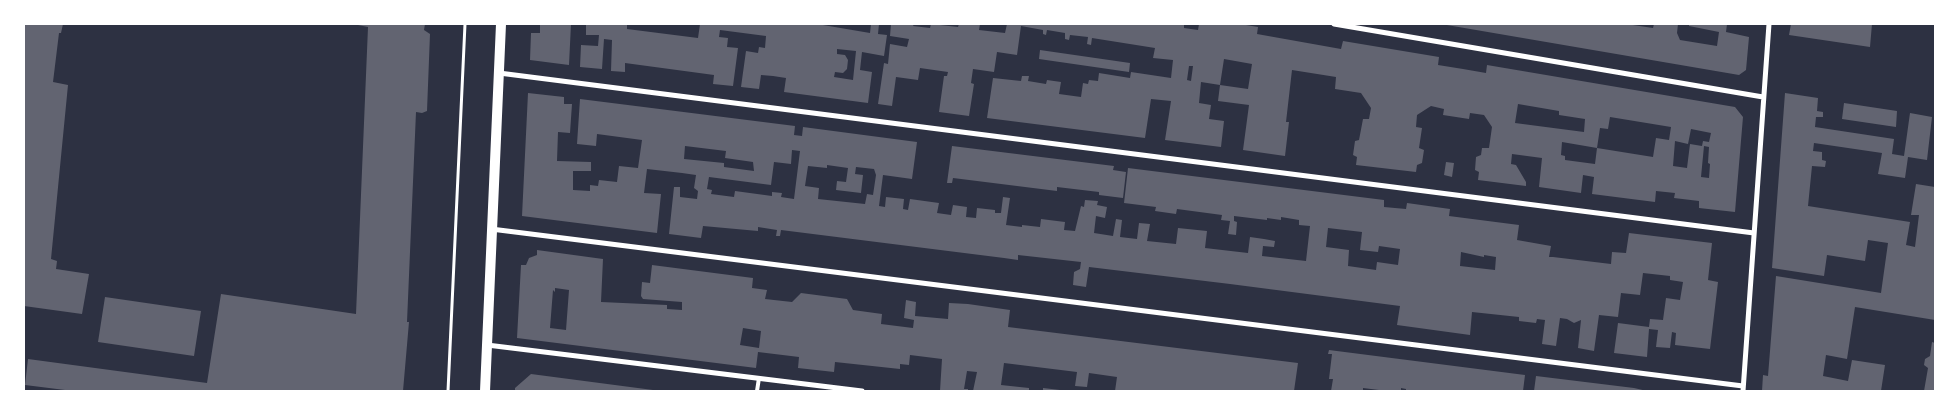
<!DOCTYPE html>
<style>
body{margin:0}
#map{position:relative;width:1959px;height:415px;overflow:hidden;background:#2d3142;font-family:"Fira Sans",sans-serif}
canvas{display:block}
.frame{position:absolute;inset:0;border:25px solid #fff;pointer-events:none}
</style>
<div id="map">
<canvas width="1959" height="415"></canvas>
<div class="frame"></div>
</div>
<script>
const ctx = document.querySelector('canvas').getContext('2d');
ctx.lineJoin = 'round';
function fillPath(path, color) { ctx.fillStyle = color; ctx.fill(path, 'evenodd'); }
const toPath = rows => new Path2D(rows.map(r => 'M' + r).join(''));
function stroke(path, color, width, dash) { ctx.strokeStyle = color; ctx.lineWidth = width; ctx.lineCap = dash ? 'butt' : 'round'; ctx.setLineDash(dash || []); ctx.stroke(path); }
fillPath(toPath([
 [24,24,63,24,61,33,59,33,53,82,68,85,51,259,57,261,56,269,89,274,82,314,24,306],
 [353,24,425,24,424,30,430,34,427,111,422,113,416,112,407,322,409,322,403,391,73,391,25,385,28,359,207,383,221,294,356,314,368,27],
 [540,24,571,24,569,65,530,60,531,33,540,33],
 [586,24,627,24,627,29,698,38,700,24,817,24,870,33,871,24,879,24,878,34,887,35,884,56,862,52,860,70,872,72,868,103,784,92,786,78,773,76,761,75,759,89,741,87,746,51,758,53,759,47,765,48,766,36,720,30,719,37,728,38,727,47,738,48,733,86,713,84,714,75,625,63,625,72,611,71,612,40,604,39,602,69,580,67,581,45,598,46,599,35,586,35],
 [837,49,856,51,853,80,834,77,835,72,843,73,847,69,848,60,845,55,837,54],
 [891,24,914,24,913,26,930,28,931,24,958,27,959,24,980,24,979,30,1005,33,1007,24,1184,24,1184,28,1198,30,1199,24,1240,24,1258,27,1257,34,1341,49,1343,41,1439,57,1438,65,1463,69,1486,73,1487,65,1735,107,1743,117,1735,212,1699,208,1699,201,1674,198,1675,193,1656,191,1655,202,1592,194,1594,177,1583,175,1581,193,1539,187,1542,158,1512,154,1511,164,1516,165,1526,182,1526,186,1478,180,1479,172,1475,170,1476,157,1481,155,1482,148,1489,148,1492,127,1484,115,1470,113,1469,119,1443,115,1444,109,1431,106,1417,115,1416,127,1422,128,1419,148,1424,150,1422,163,1417,165,1416,172,1356,165,1357,157,1353,155,1355,141,1359,140,1363,119,1369,119,1371,108,1361,93,1335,89,1336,77,1292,70,1286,122,1289,122,1285,156,1243,150,1249,105,1218,101,1220,85,1248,89,1252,64,1224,59,1220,85,1201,82,1199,103,1211,105,1209,119,1224,121,1221,147,1165,140,1171,101,1151,99,1145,138,987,118,993,78,1021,81,1022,76,1029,76,1028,81,1046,84,1047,80,1061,82,1059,94,1081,97,1083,83,1088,84,1089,80,1098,81,1099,73,1130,78,1131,72,1171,78,1173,60,1153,58,1155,48,1092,38,1091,45,1087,44,1088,37,1070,35,1069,40,1065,39,1065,33,1047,30,1046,35,1043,34,1043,30,1021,26,1017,55,997,52,994,72,973,69,971,83,974,84,969,116,939,112,944,76,947,76,948,72,920,68,918,80,896,77,892,106,878,104,884,63,888,64,890,44,907,47,909,39,890,36],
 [1189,66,1193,66,1191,81,1187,80],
 [1518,104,1559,111,1559,115,1585,119,1584,132,1515,123],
 [1610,117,1671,127,1669,140,1656,138,1653,157,1597,148,1595,164,1565,160,1565,156,1561,155,1562,142,1597,148,1600,128,1608,129],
 [1691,129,1711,133,1709,142,1703,141,1702,146,1690,144,1687,168,1673,166,1675,141,1688,144],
 [1704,146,1709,147,1708,163,1710,164,1709,178,1701,177],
 [1441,24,1626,24,1653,28,1654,24,1678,24,1677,33,1680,40,1717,46,1719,32,1689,26,1689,24,1727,24,1726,32,1749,37,1746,70,1739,75],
 [1791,24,1872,24,1870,47,1789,35],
 [1040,50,1130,63,1129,72,1039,59],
 [528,93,564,97,564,104,572,104,570,133,558,132,557,161,591,162,591,171,573,171,573,190,590,191,590,185,598,186,599,180,617,182,619,166,638,168,642,140,597,134,596,146,577,144,580,99,795,126,794,135,802,136,803,127,917,142,912,179,883,175,879,206,885,207,886,197,904,199,903,209,908,210,910,199,939,203,937,213,951,215,953,205,967,207,966,217,976,218,977,208,995,210,995,213,1001,213,1003,197,1010,198,1006,225,1022,227,1022,225,1040,227,1041,219,1065,222,1064,230,1075,231,1081,206,1084,207,1085,200,1098,201,1097,205,1107,207,1105,218,1096,216,1094,233,1113,236,1116,219,1122,220,1120,237,1137,239,1139,223,1150,224,1147,241,1176,244,1178,228,1207,231,1205,248,1248,253,1250,237,1264,239,1275,241,1274,247,1263,246,1262,256,1306,261,1310,226,1299,225,1299,220,1281,217,1281,220,1267,218,1267,220,1234,216,1234,221,1237,222,1236,235,1228,234,1230,221,1221,220,1222,215,1177,209,1176,214,1155,211,1156,207,1124,203,1128,168,1384,200,1384,207,1406,209,1407,203,1450,209,1449,216,1519,225,1517,240,1551,246,1549,257,1553,257,1611,264,1612,252,1626,253,1629,233,1712,243,1708,280,1718,282,1710,349,1675,345,1676,333,1672,332,1670,348,1656,347,1658,330,1649,329,1647,357,1614,353,1618,323,1649,327,1650,319,1663,320,1666,298,1680,300,1683,282,1670,280,1670,276,1643,273,1640,295,1621,293,1618,317,1599,315,1594,351,1578,348,1581,320,1574,323,1567,319,1560,318,1556,346,1542,344,1545,320,1537,319,1536,323,1519,321,1519,317,1472,312,1470,335,1397,325,1400,306,1230,284,1089,267,1086,287,1073,285,1074,272,1080,269,1081,262,1018,255,1018,260,1004,258,781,230,780,236,776,236,777,230,758,227,758,231,703,226,701,238,669,234,674,187,680,187,680,197,697,199,698,191,694,188,696,175,682,173,647,169,644,193,661,194,657,233,522,216],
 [685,146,726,151,725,158,753,162,754,171,724,167,724,163,684,159],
 [792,150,800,151,794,199,781,197,782,193,772,192,772,196,735,191,734,197,711,194,712,190,707,189,709,177,771,185,774,162,791,164],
 [827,165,848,168,846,182,837,181,836,190,861,193,863,175,855,174,856,167,874,169,876,175,873,195,867,194,865,204,818,199,819,188,805,186,808,166,827,168],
 [1328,228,1362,232,1360,250,1378,252,1379,246,1400,249,1398,265,1377,262,1376,270,1348,266,1349,250,1326,247],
 [1461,252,1484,257,1484,255,1496,257,1495,270,1460,266],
 [1785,93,1818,98,1817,111,1823,112,1823,117,1816,117,1815,127,1894,139,1892,154,1904,156,1910,113,1932,117,1927,160,1908,157,1905,178,1878,174,1882,153,1814,143,1813,151,1822,152,1822,160,1826,161,1825,167,1812,166,1808,206,1910,222,1906,245,1915,247,1919,215,1911,215,1916,184,1935,187,1935,320,1855,307,1847,359,1826,355,1823,376,1848,381,1852,360,1885,365,1881,391,1762,391,1763,375,1768,376,1776,276,1881,293,1888,243,1868,240,1865,261,1827,255,1824,276,1772,268],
 [1844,103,1897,111,1896,127,1842,119],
 [952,146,1114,166,1113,170,1126,172,1123,198,1099,195,1099,192,1057,187,1057,191,953,178,952,183,947,183],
 [1446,162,1454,163,1452,177,1444,175],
 [537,250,603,259,601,302,667,305,667,309,682,310,682,302,643,299,641,296,642,282,650,283,652,265,753,278,752,288,767,290,765,299,792,302,801,293,847,299,853,310,882,314,881,324,913,328,914,320,904,318,906,300,916,302,915,316,948,319,949,303,968,304,1010,310,1008,327,1298,363,1294,391,1115,391,1117,377,1089,373,1087,387,1075,386,1077,372,1004,363,1001,385,1029,388,1029,391,973,391,977,372,967,371,964,389,968,389,968,391,940,391,942,359,910,355,909,365,900,364,900,369,835,362,834,372,798,368,799,357,758,352,756,368,517,338,521,265,526,265,529,258,537,255],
 [555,288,569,290,566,330,550,328,553,290,555,292],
 [743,328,761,331,759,348,740,345],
 [105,297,201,311,194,356,98,342],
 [1932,342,1935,343,1935,391,1924,391,1928,368,1924,365,1925,359,1930,356],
 [1329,350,1525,375,1523,391,1406,391,1406,389,1401,388,1401,391,1387,391,1363,388,1363,391,1331,391,1333,379,1329,379,1332,354,1328,354],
 [531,374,653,390,652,391,515,391,515,388],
 [1536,376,1634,388,1647,391,1534,391],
 [1043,388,1060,390,1060,391,1043,391]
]), '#626471');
stroke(toPath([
 [448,391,465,24]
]), '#fff', 3);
stroke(toPath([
 [757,391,759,378]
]), '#fff', 4);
stroke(toPath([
 [1334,24,1763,97],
 [499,73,1754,233],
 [491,229,1743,386],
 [487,345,862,391],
 [1743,391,1769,24]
]), '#fff', 5);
stroke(toPath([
 [485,391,501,24]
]), '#fff', 10);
</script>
